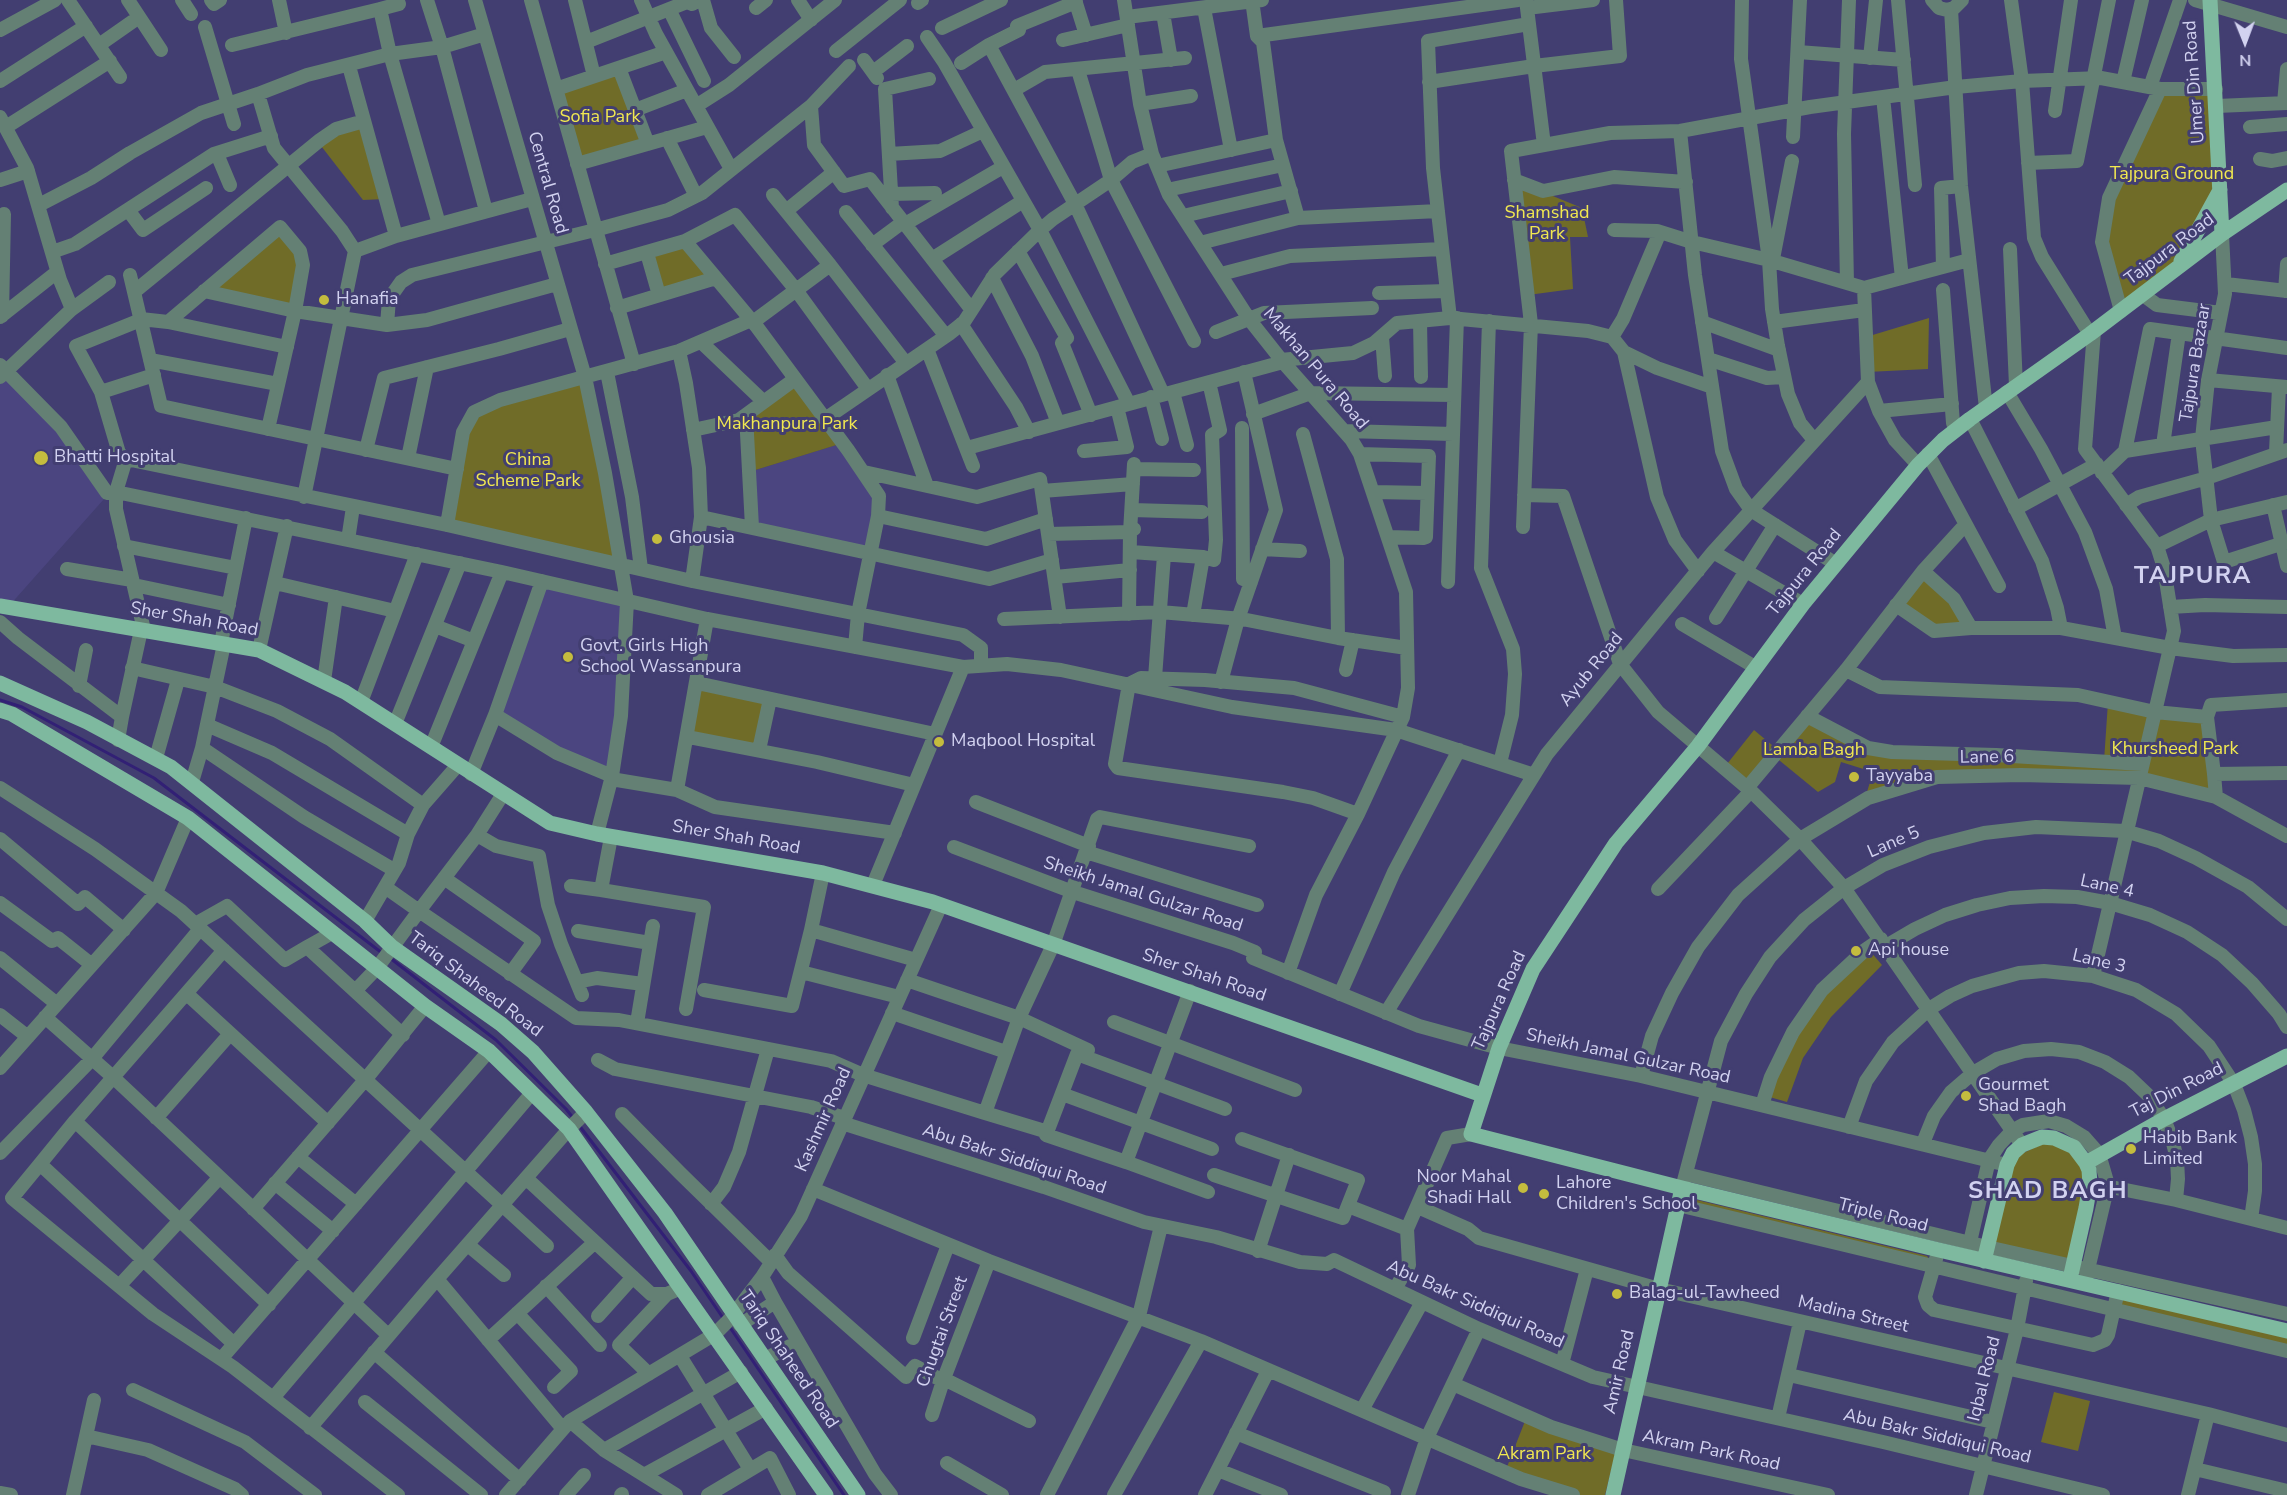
<!DOCTYPE html>
<style>
body{margin:0}
#map{position:relative;width:2287px;height:1495px;overflow:hidden;background:#423e71;font-family:"Nunito Sans",sans-serif}
canvas{display:block}
.north{position:absolute;left:2215px;top:12px;width:60px;height:60px;-webkit-text-stroke:4px #423e71;paint-order:stroke;rotate:179deg;font-size:16px;font-weight:700;line-height:24px;text-align:center;color:#d2d2f0}
.north::after{content:'';display:block;margin:auto;width:21px;height:27px;background:#d2d2f0;clip-path:polygon(50% 0,100% 100%,50% 72%,0 100%)}
</style>
<div id="map">
<canvas width="2287" height="1495"></canvas>
<div class="north">N</div>
</div>
<script>
const ctx = document.querySelector('canvas').getContext('2d');
ctx.lineJoin = 'round';
function fillPath(path, color) { ctx.fillStyle = color; ctx.fill(path, 'evenodd'); }
const toPath = rows => new Path2D(rows.map(r => 'M' + r).join(''));
function stroke(path, color, width, dash) { ctx.strokeStyle = color; ctx.lineWidth = width; ctx.lineCap = dash ? 'butt' : 'round'; ctx.setLineDash(dash || []); ctx.stroke(path); }
function label(font, color, halo, rows, align = 'center') {
  ctx.font = font + ' "Nunito Sans",sans-serif'; ctx.lineWidth = 6; ctx.setLineDash([]); ctx.textBaseline = 'middle'; ctx.strokeStyle = halo; ctx.fillStyle = color; for (const [text, x, y, turn = 0] of rows) {
    ctx.save(); ctx.translate(x, y); ctx.rotate((+turn || 0) * Math.PI / 180); ctx.textAlign = isNaN(turn) ? turn : align; if (halo) ctx.strokeText(text, 0, 0); ctx.fillText(text, 0, 0); ctx.restore();
  }
}
fillPath(toPath([
 [7,370,61,427,104,499,9,606,0,604,0,377],
 [843,443,880,496,869,552,753,528,749,472],
 [542,580,624,598,618,716,608,776,495,715]
]), '#4b4580');
fillPath(toPath([
 [619,68,648,144,577,164,556,89],
 [2160,89,2216,89,2219,186,2166,275,2121,311,2102,242,2109,198],
 [364,121,385,199,363,200,318,142],
 [1514,180,1582,208,1588,237,1570,237,1573,289,1528,295],
 [277,228,300,251,295,311,204,291],
 [685,241,716,278,659,295,647,253],
 [1929,318,1928,369,1867,372,1866,337],
 [584,376,616,562,447,525,474,412],
 [795,379,843,443,749,472,746,415],
 [1923,571,1971,628,1940,631,1896,605],
 [697,683,770,699,759,750,688,737],
 [2108,702,2207,717,2216,797,2139,778,1937,777,1867,792,1873,772,1841,762,1835,782,1818,792,1774,756,1751,783,1727,764,1754,730,1778,750,1807,716,1868,748,2104,761],
 [1870,951,1882,965,1831,1017,1803,1058,1787,1102,1766,1096,1790,1042,1822,993],
 [2044,1143,2067,1148,2086,1173,2068,1262,1991,1245,2009,1172,2019,1155],
 [1697,1200,1927,1256,1930,1260,1694,1203],
 [2121,1299,2287,1338,2287,1348,2119,1309],
 [2054,1392,2090,1401,2078,1451,2041,1442],
 [1527,1416,1616,1451,1605,1495,1573,1495,1505,1472]
]), '#706c28');
stroke(toPath([
 [0,700,22,707,154,778,382,953],
 [390,958,496,1040,566,1109,574,1119],
 [578,1124,691,1271,723,1318],
 [729,1326,844,1495]
]), '#322075', 3);
stroke(toPath([
 [68,0,120,77],
 [128,0,161,50],
 [182,0,191,14],
 [211,0,214,4,220,0],
 [279,0,286,33],
 [427,0,442,47,486,211],
 [475,0,585,377,605,473,627,601,621,716,612,776,597,834],
 [531,0,634,364],
 [575,0,594,76],
 [641,0,656,34,731,169],
 [703,0,711,28,734,57],
 [798,0,811,20],
 [1075,0,1086,35],
 [1124,0,1140,104,1152,154,1169,195,1249,319,1283,362,1351,439,1360,454,1406,592,1408,688,1403,717,1358,814,1316,895,1288,973],
 [1252,0,1257,36,1263,42,1276,140,1298,218],
 [1526,0,1544,145],
 [1742,0,1741,59,1769,260,1772,309,1778,346,1788,394,1800,423,1814,440],
 [1898,0,1915,185],
 [1932,0,1939,8,1947,10,1954,8,1962,0],
 [2011,0,2022,81,2034,238,2042,257,2090,334],
 [2195,0,2287,27],
 [918,3,922,0],
 [756,8,766,0],
 [1204,8,1231,150],
 [1527,8,1593,0],
 [380,9,399,4,397,0],
 [669,9,704,81],
 [1951,9,1961,186,1986,408],
 [1163,13,1171,60],
 [1127,17,1262,0],
 [205,27,234,124],
 [942,28,1001,0],
 [0,30,55,0],
 [485,34,442,47,390,54,307,75,258,94,274,148,342,231,355,251,396,236,532,199],
 [1257,36,1518,0],
 [927,37,944,62,1040,230,1129,404],
 [1063,40,1128,25],
 [586,42,687,2,692,4,700,0],
 [99,45,139,17],
 [232,45,380,9,390,54,439,224],
 [989,45,1075,204,1163,394],
 [836,51,900,0],
 [1798,52,1904,60],
 [1870,58,1876,0],
 [864,60,877,78],
 [961,63,989,45,1019,30,1017,26,1076,2],
 [349,66,396,236],
 [849,66,811,106,814,145,844,186,870,179,971,309],
 [619,68,648,144],
 [1078,70,1111,180,1194,341],
 [873,72,907,46],
 [0,81,86,26],
 [1429,82,1534,66,1620,56,1616,0],
 [2123,82,2142,0],
 [2150,87,2180,0],
 [556,89,666,52],
 [1014,90,1045,72,1185,58],
 [1883,97,1902,278],
 [2284,103,2287,69],
 [1140,104,1191,96],
 [696,106,729,85,835,0],
 [2217,106,2287,103],
 [635,110,687,90],
 [2055,111,2071,0],
 [0,117,27,168,60,280,72,309],
 [6,127,110,61],
 [2250,127,2287,124],
 [1680,131,1695,275,1722,451,1736,489,1751,510,1836,564],
 [1793,137,1800,0],
 [667,138,696,196],
 [217,154,230,185],
 [889,154,940,151,983,131],
 [2260,159,2272,161,2287,158],
 [2028,163,2077,161,2109,0],
 [577,164,707,127],
 [1157,166,1276,140],
 [0,180,28,171],
 [1514,180,1543,191,1614,177,1686,182],
 [1167,190,1283,165],
 [891,194,935,193],
 [773,195,830,265,905,362],
 [39,205,91,178,130,153,201,113,258,94],
 [892,208,885,89,929,79],
 [128,210,143,230,206,188],
 [786,211,834,172],
 [846,212,946,336],
 [1183,216,1291,191],
 [905,224,1003,167],
 [1614,230,1657,231,1692,242,1769,260,1864,288,1969,260],
 [2222,234,2225,294,2208,380,2202,439,2211,520,2224,562,2287,542],
 [685,241,757,327,848,450,879,496,878,516,858,614,855,647],
 [1200,243,1298,218,1438,211],
 [872,245,903,222],
 [2010,249,2016,386],
 [1018,251,1067,338,1062,343,1091,415],
 [52,252,75,244,214,154,271,136],
 [647,253,659,295],
 [932,259,1023,201],
 [1773,259,1792,161],
 [605,264,685,241,735,215,796,290,868,389],
 [1943,267,1941,188,1961,186],
 [1221,274,1290,256,1442,249],
 [130,275,161,406,457,469],
 [992,278,1032,356,1058,423],
 [1847,283,1844,134,1849,0],
 [2226,284,2287,291],
 [1864,288,1868,382,1879,411,1895,440,1918,465],
 [1943,290,1953,423,1957,429],
 [204,291,295,311,387,325,427,320,557,284],
 [2285,291,2287,264],
 [134,292,320,140,336,129,364,121],
 [1379,293,1447,291],
 [2142,294,2157,305,2221,313],
 [617,308,716,278],
 [2121,311,2102,242,2109,198,2160,89],
 [2,316,4,214],
 [0,317,57,272],
 [1450,318,1433,168,1428,41,1529,24],
 [141,319,168,322,287,347],
 [138,321,76,346,101,392,154,375],
 [1420,321,1421,377],
 [1489,321,1481,568,1513,649,1515,674,1512,715,1500,763],
 [168,322,280,227,300,251,303,265,295,311,268,429],
 [753,322,830,265],
 [1702,322,1779,350],
 [1774,322,1864,310],
 [961,324,1016,407,1029,432],
 [387,325,389,299,401,282,412,275,595,230,668,210,702,193,811,106],
 [1216,332,1264,313,1372,308],
 [1382,337,1385,376],
 [1612,337,1623,319,1660,232],
 [701,342,763,401],
 [927,349,973,466],
 [679,351,686,383,699,468,701,517,692,581],
 [1624,352,1657,497,1675,540,1698,571],
 [1708,359,1767,378,1784,377],
 [150,360,278,384],
 [1281,360,1353,353,1374,343,1397,323,1450,318,1588,331,1612,337,1624,352,1657,368,1712,387],
 [0,365,61,427,107,493,116,492,116,509,144,630],
 [607,372,632,497,641,569],
 [887,375,927,486],
 [0,377,72,309,109,282],
 [2208,380,2287,387],
 [101,392,119,453,126,459],
 [1173,392,1187,445],
 [2007,392,2041,449,2085,532,2106,589,2115,638],
 [1151,397,1162,439],
 [1879,411,1952,404],
 [1253,414,1311,393,1454,395],
 [746,415,752,527],
 [825,419,949,334,964,322,995,274,1040,230,1053,219,1111,180,1132,162,1152,154],
 [1970,419,2042,561,2057,608,2061,628],
 [1242,428,1243,579,1251,582],
 [693,430,739,420,795,379],
 [1345,431,1453,434],
 [1303,434,1337,559,1338,638],
 [2163,445,2179,333],
 [967,448,1283,362],
 [366,450,384,378,499,349,570,329],
 [1084,451,1127,447,1117,407],
 [2125,451,2277,427],
 [2276,452,2279,387],
 [1360,454,1429,456,1426,537,1423,538,1389,537],
 [1928,454,1999,586],
 [408,458,427,367],
 [1134,469,1194,470],
 [864,472,977,497,1040,479,1060,617],
 [2102,473,2125,451,2150,329,2287,348],
 [1042,491,1133,484],
 [1373,492,1427,493],
 [1524,495,1563,496,1620,664,1658,712,1751,791,1800,839,1844,888,2022,1145],
 [304,497,355,251],
 [2126,505,2139,497,2207,478,2287,450],
 [2273,505,2287,566],
 [2015,509,2097,464],
 [1132,510,1202,512],
 [878,516,986,539,1046,519],
 [701,517,989,579,1052,560],
 [447,525,463,432,474,412,500,400,679,351,751,320],
 [1523,527,1531,324,1511,151,1610,133,1680,131,1810,107,1956,87,2022,81,2101,78,2160,89,2216,89],
 [1048,534,1130,532,1134,529],
 [348,540,353,507],
 [124,546,236,568],
 [2157,546,2211,520,2287,502],
 [1262,549,1300,551],
 [1131,552,1203,557,1214,560,1216,540,1212,435,1220,430,1209,382],
 [1713,552,1803,604],
 [67,569,132,580],
 [1923,571,1954,599,1971,628],
 [1055,577,1130,570],
 [542,581,495,715,557,753,612,776],
 [1448,582,1457,318],
 [275,583,395,611],
 [134,585,229,605],
 [1896,605,1934,631,1971,628,2061,628,2170,648,2233,656,2287,655],
 [2170,607,2205,605,2287,607],
 [1129,614,1130,532,1134,464],
 [1193,615,1203,557],
 [1716,618,1775,525],
 [1004,619,1160,612,1242,619,1338,638,1407,648],
 [0,622,18,638,122,717,118,740],
 [1682,624,1755,667],
 [435,626,474,641],
 [221,643,246,518],
 [259,650,287,526],
 [981,665,981,648,963,635,692,581,447,525,126,459,116,492,502,572,707,619,963,667,1007,664,1061,670,1232,707,1396,730,1534,775],
 [132,668,215,687,277,711,330,739,423,805],
 [1346,670,1353,640],
 [1846,670,1880,687,2078,695,2155,712,2207,717,2211,705,2287,700],
 [1155,678,1164,555],
 [324,681,336,597],
 [1221,682,1238,619,1276,510,1244,372],
 [697,683,935,734],
 [79,686,86,650],
 [361,702,417,554],
 [1807,716,1868,748,1892,752,1996,755,2142,764],
 [122,717,141,630],
 [2207,717,2214,774],
 [395,724,460,563],
 [207,725,272,753,408,834],
 [688,737,817,762,914,785],
 [431,747,502,572],
 [202,748,304,817,394,870],
 [759,750,770,699],
 [156,758,178,680],
 [471,774,495,715],
 [611,779,677,790,715,807,895,833],
 [192,782,202,748,224,644],
 [0,788,95,849,181,911,547,1246],
 [1747,788,1846,670,1923,571,1965,525],
 [677,790,707,619],
 [503,794,477,835,496,846,539,856,548,905,561,944,582,995],
 [2216,797,2214,774,2287,773],
 [976,802,1089,846],
 [1358,814,1313,798,1283,792,1118,768,1115,764,1129,684,1141,678,1205,680,1294,688,1403,717],
 [0,839,78,904,85,897,124,930],
 [954,847,1073,892,1233,943,1255,952,1253,958,1419,1026,1499,1048,1641,1076,2007,1165],
 [1086,852,1257,905],
 [823,873,811,930,916,960],
 [444,878,534,941,510,974],
 [873,885,963,667],
 [571,886,601,890,611,837],
 [385,887,419,911,477,835],
 [1658,889,1751,791],
 [601,890,704,907,686,1009],
 [0,903,52,941,58,938,92,965],
 [365,921,399,863,408,834,423,805,458,765],
 [195,924,227,906,285,960,307,947,403,1035],
 [578,931,650,943],
 [1886,946,1915,929,1945,915,1977,905,2010,898,2044,896,2077,897,2110,903,2150,915,2187,932,2222,955,2252,983,2279,1014,2287,1027],
 [307,947,332,933],
 [224,950,75,1121,269,1305],
 [0,958,57,1004],
 [801,972,899,997],
 [2093,976,2174,631,2164,568,2157,546,2085,449,2094,331],
 [907,980,1019,1018,1088,1050],
 [577,982,597,978,643,984],
 [704,990,792,1006,811,930],
 [355,991,377,968,419,911,576,1018,619,1020,831,1061,863,1075,985,1113],
 [1190,991,1126,1162,1208,1192],
 [187,994,328,1123],
 [1340,994,1394,872,1459,750],
 [892,1013,1006,1052],
 [1386,1013,1547,754,1713,552,1868,382],
 [0,1015,28,1037],
 [45,1017,114,1078,388,1335],
 [1114,1022,1295,1090],
 [637,1023,653,926],
 [598,1060,615,1069,811,1107,844,1118],
 [0,1068,156,893,188,818],
 [1641,1076,1652,1036,1672,993,1698,947,1738,895,1800,839,1868,798,1937,777,2021,775,2139,778,2216,797,2287,836],
 [1062,1094,1212,1149],
 [1762,1105,1771,1077,1793,1032,1822,990,1865,950,1881,939],
 [622,1114,680,1173,771,1262],
 [156,1118,230,1034],
 [75,1121,40,1164,234,1344],
 [842,1123,1044,1187,1144,1222,1216,1237,1300,1262,1327,1264,1334,1260,1479,1329,1593,1377,1883,1442,2103,1495],
 [1849,1127,1866,1081,1893,1042,1929,1009,1950,996,1972,986,2019,973,2044,971,2093,976,2136,990,2176,1014,2209,1046,2234,1084,2244,1110,2251,1137,2255,1164,2255,1191,2251,1219],
 [1048,1132,985,1113,1019,1018,1053,945,1097,819,1100,817,1249,846],
 [1923,1143,1934,1116,1951,1092,1973,1073,1997,1059,2024,1051,2051,1049,2079,1052,2105,1062,2129,1077,2149,1096,2164,1119,2172,1139,2177,1159,2178,1179,2176,1200],
 [0,1153,91,1060,200,929],
 [298,1157,356,1204],
 [1126,1162,1046,1135,1077,1054,1225,1109],
 [40,1164,12,1198,153,1314,233,1367,398,1495],
 [1686,1174,1987,1247,2287,1314],
 [1214,1175,1343,1218,1358,1180,1242,1139],
 [527,1179,651,1294,667,1294,681,1288],
 [275,1183,333,1231],
 [2101,1185,2176,1200,2287,1228],
 [1682,1188,1721,1041,1746,994,1770,957,1804,920,1844,888,1883,865,1929,847,1984,833,2036,827,2125,831,2159,841,2196,858,2248,887,2287,919],
 [813,1189,989,1261,1201,1341,1521,1479,1573,1495],
 [711,1204,724,1187,739,1152,768,1049],
 [1678,1205,2287,1351],
 [1348,1206,1407,1229,1447,1138,1471,1134],
 [1418,1207,1468,1229,1479,1238,1659,1289,2208,1414,2287,1435],
 [253,1209,365,1080,425,1006],
 [1970,1242,1989,1160,1999,1145,2012,1131,2023,1125,2049,1121,2066,1126,2084,1137,2099,1154,2108,1185,2086,1278],
 [468,1245,504,1275],
 [1258,1251,1289,1155],
 [775,1255,788,1273,906,1377,915,1366,943,1381,950,1382,1029,1421],
 [1936,1259,1925,1297,1928,1305,1934,1310,2093,1345,2105,1340,2108,1335,2118,1291],
 [437,1279,563,1429],
 [119,1286,219,1178],
 [546,1286,600,1345],
 [1395,1289,1409,1265,1407,1229],
 [775,1302,875,1474,891,1495],
 [517,1313,571,1371,554,1387],
 [598,1316,633,1277],
 [740,1325,775,1302,762,1277],
 [913,1338,948,1245],
 [488,1340,595,1242],
 [374,1352,520,1480],
 [680,1356,750,1469],
 [221,1359,489,1051],
 [765,1359,798,1342],
 [1562,1364,1587,1269],
 [649,1374,619,1345,667,1294],
 [1789,1375,1993,1422],
 [1453,1384,1551,1427,1623,1450,1828,1495],
 [133,1390,245,1442,315,1495],
 [273,1398,532,1093],
 [365,1402,481,1495],
 [1362,1410,1422,1302],
 [932,1415,943,1381,989,1261],
 [1778,1418,1800,1322],
 [570,1421,604,1450,676,1495],
 [310,1428,431,1286,569,1129,586,1112],
 [1236,1433,1384,1492],
 [86,1436,148,1450,235,1489,242,1495],
 [604,1450,741,1372],
 [947,1463,1002,1495],
 [2195,1469,2287,1491],
 [1218,1470,1281,1495],
 [644,1475,766,1408],
 [0,1493,11,1495],
 [73,1495,94,1400],
 [506,1495,570,1421,715,1334,730,1319,762,1277,801,1216,941,905],
 [566,1495,584,1475],
 [621,1495,622,1494],
 [708,1495,770,1458,789,1495],
 [1047,1495,1139,1316,1161,1226],
 [1114,1495,1201,1341],
 [1205,1495,1268,1371],
 [1408,1495,1427,1438,1479,1329],
 [1976,1495,2017,1329,2026,1281],
 [2188,1495,2208,1414]
]), '#648074', 14);
stroke(toPath([
 [2210,0,2222,234],
 [2287,190,2222,234,2090,334,1970,419,1943,440,1918,465,1803,604,1698,746,1616,843,1533,969,1499,1048,1471,1134,1682,1188,1939,1250,2287,1331],
 [2181,261,2220,190],
 [0,606,259,650,345,692,550,823,597,834,823,873,933,902,1482,1095],
 [0,683,87,722,171,767,365,921,392,947,501,1024,533,1052,586,1112,665,1213,858,1495],
 [0,710,12,714,188,818,425,1006,489,1051,525,1086,569,1129,826,1495],
 [2086,1163,2164,1119,2287,1056],
 [1984,1261,2007,1165,2013,1153,2022,1145,2042,1137,2054,1138,2074,1147,2086,1163,2089,1170,2090,1184,2086,1208,2070,1279],
 [1613,1495,1682,1188]
]), '#7eb99f', 15);
for (const [x, y, r, color] of [
 [324,300,6,"#c4bc3e"],
 [41,458,8,"#c4bc3e"],
 [657,539,6,"#c4bc3e"],
 [568,657,6,"#c4bc3e"],
 [939,742,6,"#c4bc3e"],
 [1854,777,6,"#c4bc3e"],
 [1856,951,6,"#c4bc3e"],
 [1966,1096,6,"#c4bc3e"],
 [2131,1149,6,"#c4bc3e"],
 [1523,1188,6,"#c4bc3e"],
 [1544,1194,6,"#c4bc3e"],
 [1617,1294,6,"#c4bc3e"]
]) { const dot = new Path2D(); dot.arc(x, y, r, 0, 2 * Math.PI); ctx.fillStyle = color; ctx.fill(dot); stroke(dot, '#423e71', 2); }
label('18px', '#d2d2f0', '#423e71', [
 ["Umer Din Road",2195,82,-94],
 ["Central Road",547,183,74],
 ["Tajpura Road",2170,250,-37],
 ["Tajpura Bazaar",2196,363,-81],
 ["Makhan Pura Road",1315,369,50],
 ["Tajpura Road",1805,573,-51],
 ["Sher Shah Road",194,620,10],
 ["Ayub Road",1592,670,-51],
 ["Lane 6",1987,758,-1],
 ["Sher Shah Road",736,838,10],
 ["Lane 5",1894,843,-23],
 ["Lane 4",2107,887,12],
 ["Sheikh Jamal Gulzar Road",1143,895,18],
 ["Lane 3",2099,962,13],
 ["Sher Shah Road",1204,976,19],
 ["Tariq Shaheed Road",475,985,37],
 ["Tajpura Road",1500,1001,-66],
 ["Sheikh Jamal Gulzar Road",1628,1057,12],
 ["Taj Din Road",2177,1091,-27],
 ["Kashmir Road",824,1120,-66],
 ["Abu Bakr Siddiqui Road",1014,1160,18],
 ["Triple Road",1883,1216,14],
 ["Abu Bakr Siddiqui Road",1475,1305,24],
 ["Madina Street",1853,1315,13],
 ["Chugtai Street",943,1332,-70],
 ["Tariq Shaheed Road",788,1360,56],
 ["Amir Road",1620,1372,-77],
 ["Iqbal Road",1985,1379,-76],
 ["Abu Bakr Siddiqui Road",1937,1437,13],
 ["Akram Park Road",1711,1451,12]
]);
label('18px', '#f1e850', '#423e71', [
 ["Sofia Park",600,118],
 ["Tajpura Ground",2172,175],
 ["Shamshad",1547,214],
 ["Park",1547,235],
 ["Makhanpura Park",787,425],
 ["China",528,461],
 ["Scheme Park",528,482],
 ["Khursheed Park",2175,750],
 ["Lamba Bagh",1814,751],
 ["Akram Park",1544,1455]
]);
label('18px', '#d2d2f0', '#423e71', [
 ["Hanafia",336,300],
 ["Bhatti Hospital",54,458],
 ["Ghousia",669,539],
 ["Govt. Girls High",580,647],
 ["School Wassanpura",580,668],
 ["Maqbool Hospital",951,742],
 ["Tayyaba",1866,777],
 ["Api house",1868,951],
 ["Gourmet",1978,1086],
 ["Shad Bagh",1978,1107],
 ["Habib Bank",2143,1139],
 ["Limited",2143,1160],
 ["Noor Mahal",1511,1178,"right"],
 ["Shadi Hall",1511,1199,"right"],
 ["Lahore",1556,1184],
 ["Children's School",1556,1205],
 ["Balag-ul-Tawheed",1629,1294]
], 'left');
ctx.letterSpacing = '1.5px';
label('bold 24px', '#d2d2f0', '#423e71', [
 ["TAJPURA",2193,577],
 ["SHAD BAGH",2048,1192]
]);
ctx.letterSpacing = '0px';
</script>
